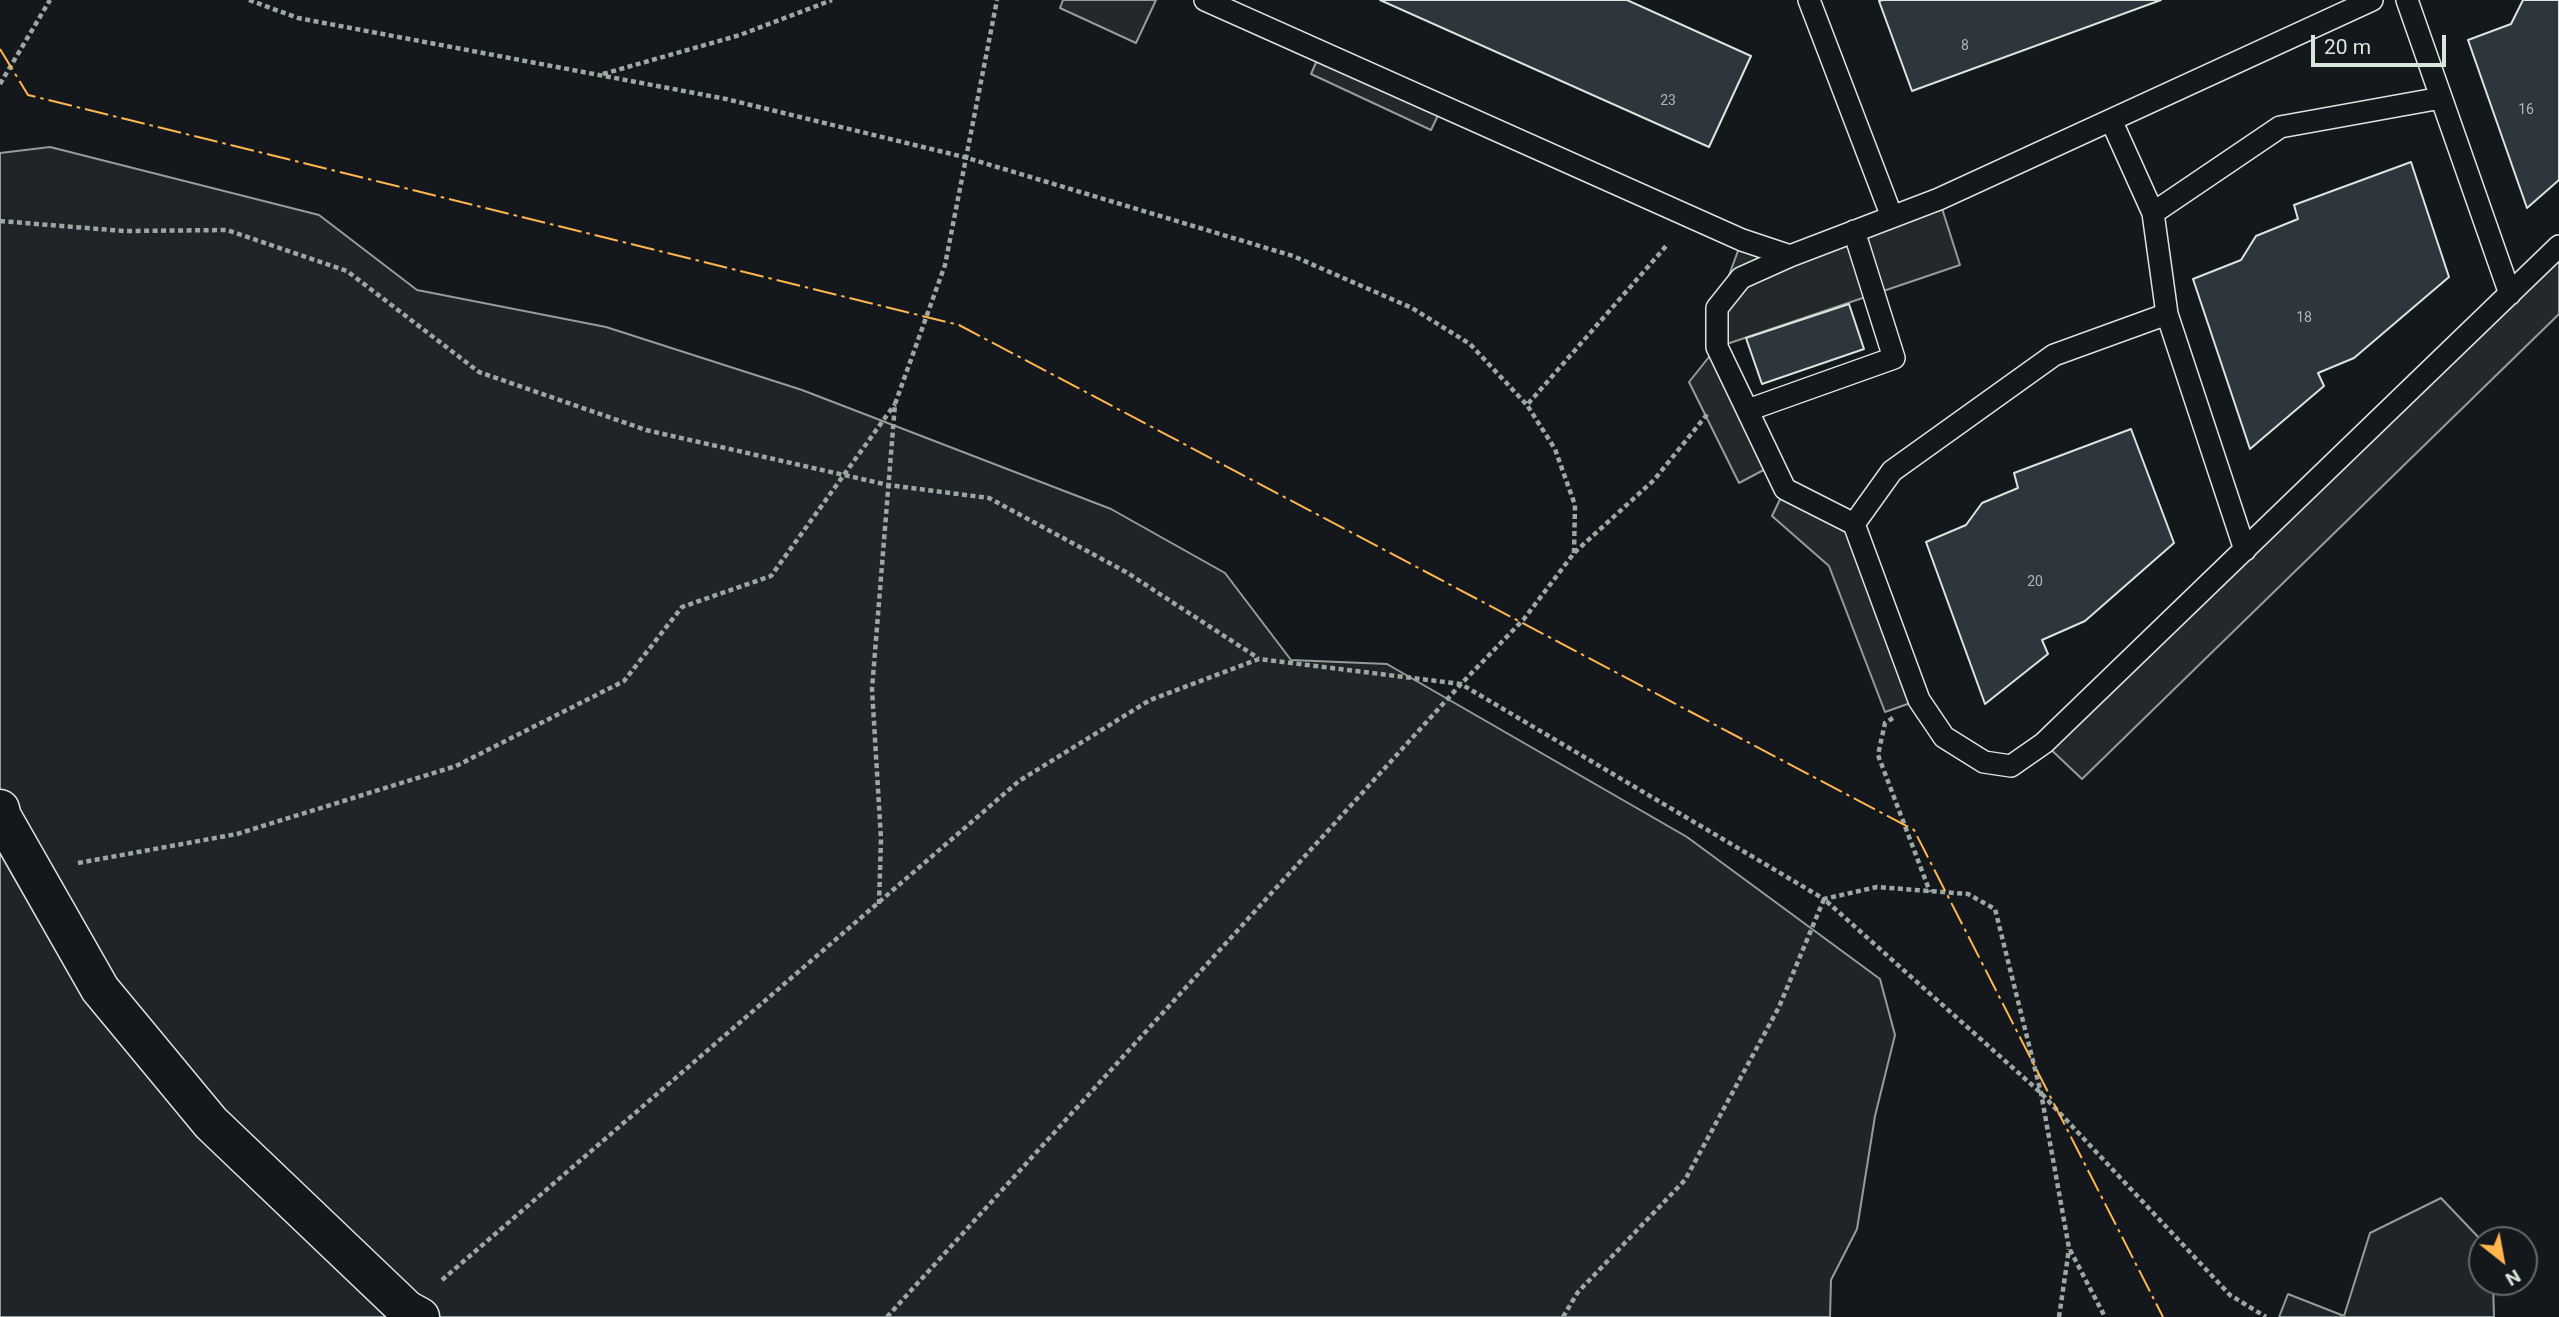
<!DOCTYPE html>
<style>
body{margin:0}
#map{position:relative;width:2559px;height:1317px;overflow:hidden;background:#14181c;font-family:Roboto,sans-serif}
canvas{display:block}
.north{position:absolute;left:2468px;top:1226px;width:70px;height:70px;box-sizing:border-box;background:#14181c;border:2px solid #626a69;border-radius:50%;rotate:149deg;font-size:19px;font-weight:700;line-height:28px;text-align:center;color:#d8e6dc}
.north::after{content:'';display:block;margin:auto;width:24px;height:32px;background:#ffb74d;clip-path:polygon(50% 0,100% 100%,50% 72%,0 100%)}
.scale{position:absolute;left:2311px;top:35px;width:135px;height:32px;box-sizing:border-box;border:4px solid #d8e6dc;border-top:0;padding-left:9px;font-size:21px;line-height:24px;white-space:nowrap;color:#d8e6dc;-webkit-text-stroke:5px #14181c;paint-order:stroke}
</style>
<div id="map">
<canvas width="2559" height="1317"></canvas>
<div class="north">N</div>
<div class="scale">20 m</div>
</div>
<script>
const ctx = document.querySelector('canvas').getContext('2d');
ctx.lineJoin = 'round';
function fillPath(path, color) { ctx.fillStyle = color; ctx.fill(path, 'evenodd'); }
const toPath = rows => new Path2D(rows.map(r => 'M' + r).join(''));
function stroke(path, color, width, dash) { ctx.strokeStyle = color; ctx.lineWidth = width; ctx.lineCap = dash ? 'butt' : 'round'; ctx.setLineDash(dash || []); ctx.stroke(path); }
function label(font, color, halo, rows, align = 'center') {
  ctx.font = font + ' Roboto,sans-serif'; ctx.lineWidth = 5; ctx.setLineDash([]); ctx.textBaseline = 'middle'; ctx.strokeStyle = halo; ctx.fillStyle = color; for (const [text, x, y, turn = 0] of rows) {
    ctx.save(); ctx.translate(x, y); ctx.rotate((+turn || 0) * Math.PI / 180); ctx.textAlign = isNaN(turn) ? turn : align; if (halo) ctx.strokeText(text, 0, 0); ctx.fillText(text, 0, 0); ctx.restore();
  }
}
const green = toPath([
 [50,147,319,215,417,290,606,327,802,390,1111,509,1225,573,1291,660,1387,664,1687,837,1880,979,1895,1035,1875,1116,1857,1229,1831,1280,1830,1317,0,1317,0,153,50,147],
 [2441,1198,2482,1241,2482,1282,2493,1282,2494,1317,2279,1317,2288,1294,2344,1316,2370,1233,2441,1198]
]);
fillPath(green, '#202428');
stroke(green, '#939e99', 2);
const parking = toPath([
 [1063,0,1156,0,1136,43,1060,8,1063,0],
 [1321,51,1442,107,1431,130,1311,74,1321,51],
 [1939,199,1960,265,1718,347,1773,465,1739,483,1689,382,1717,347,1717,308,1742,240,1790,256,1939,199],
 [2559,246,2559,314,2082,779,2044,743,2559,246],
 [1785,489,1854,524,1919,700,1885,712,1829,566,1772,516,1785,489]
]);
fillPath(parking, '#24282b');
stroke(parking, '#939e99', 2);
const building = toPath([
 [1380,0,1627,0,1751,56,1709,147,1380,0],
 [1883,0,2161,0,1912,91,1879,1,1883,0],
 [2523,0,2559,0,2559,180,2527,208,2468,40,2511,24,2523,0],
 [2411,162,2449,277,2354,358,2318,373,2324,386,2250,449,2193,279,2241,260,2256,236,2298,219,2294,205,2411,162],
 [1849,304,1864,349,1762,384,1746,338,1849,304],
 [2131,429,2174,543,2085,621,2042,640,2048,654,1985,704,1926,542,1966,525,1982,503,2018,488,2014,473,2131,429]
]);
fillPath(building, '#2c363c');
stroke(building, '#d8e6dc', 2);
const lane = toPath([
 [1205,0,1742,240,1790,256],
 [1809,0,1892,217],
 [2372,0,1939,199,1790,256,1741,278,1717,308,1717,347,1785,489,1854,524,1919,700,1944,737,1984,762,2011,766,2044,743,2559,246],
 [2407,0,2510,294],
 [2111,120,2153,213],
 [1748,410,1894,358,1854,231],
 [1854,524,1892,471,2054,355,2167,314],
 [2245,550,2167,314,2153,213,2280,127,2441,98]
]);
const street = toPath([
 [0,809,2,817,100,989,211,1123,407,1310,420,1317]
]);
stroke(lane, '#d8e6dc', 24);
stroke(street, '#d8e6dc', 41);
stroke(toPath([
 [249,0,298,18,726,99,964,157,1293,256,1412,308,1470,344,1527,405],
 [603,74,740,35,832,0],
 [0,84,50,0],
 [0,221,124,231,227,230,347,271,479,372,646,430,888,485,989,498,1126,572,1258,658],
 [1574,553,1575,505,1555,449,1527,405,1667,245],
 [1893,718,1885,723,1878,755,1930,892],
 [78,863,237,834,456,766,624,681,682,607,771,576,895,404],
 [879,904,881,839,872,689,895,404,945,265,997,0],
 [442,1280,1019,781,1150,700,1259,659,1461,684,1824,899,1877,887,1968,894,1995,909,2041,1093,2069,1248,2105,1317],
 [887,1317,1461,684,1524,619,1574,553,1654,480,1709,412],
 [1563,1317,1578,1292,1685,1180,1779,1007,1824,899,2041,1093,2230,1295,2266,1317],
 [2059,1317,2069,1249]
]), '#9da8a2', 4.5, [5, 3.5]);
stroke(lane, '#14181c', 21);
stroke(street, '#14181c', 38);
stroke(toPath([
 [0,49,28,95,959,325,1914,830,2163,1317]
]), '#ffb74d', 2, [24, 5, 3.5, 5]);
label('14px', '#adbab4', null, [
 ["8",1965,46],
 ["23",1668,101],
 ["16",2526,110],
 ["18",2304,318],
 ["20",2035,582]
]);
</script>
